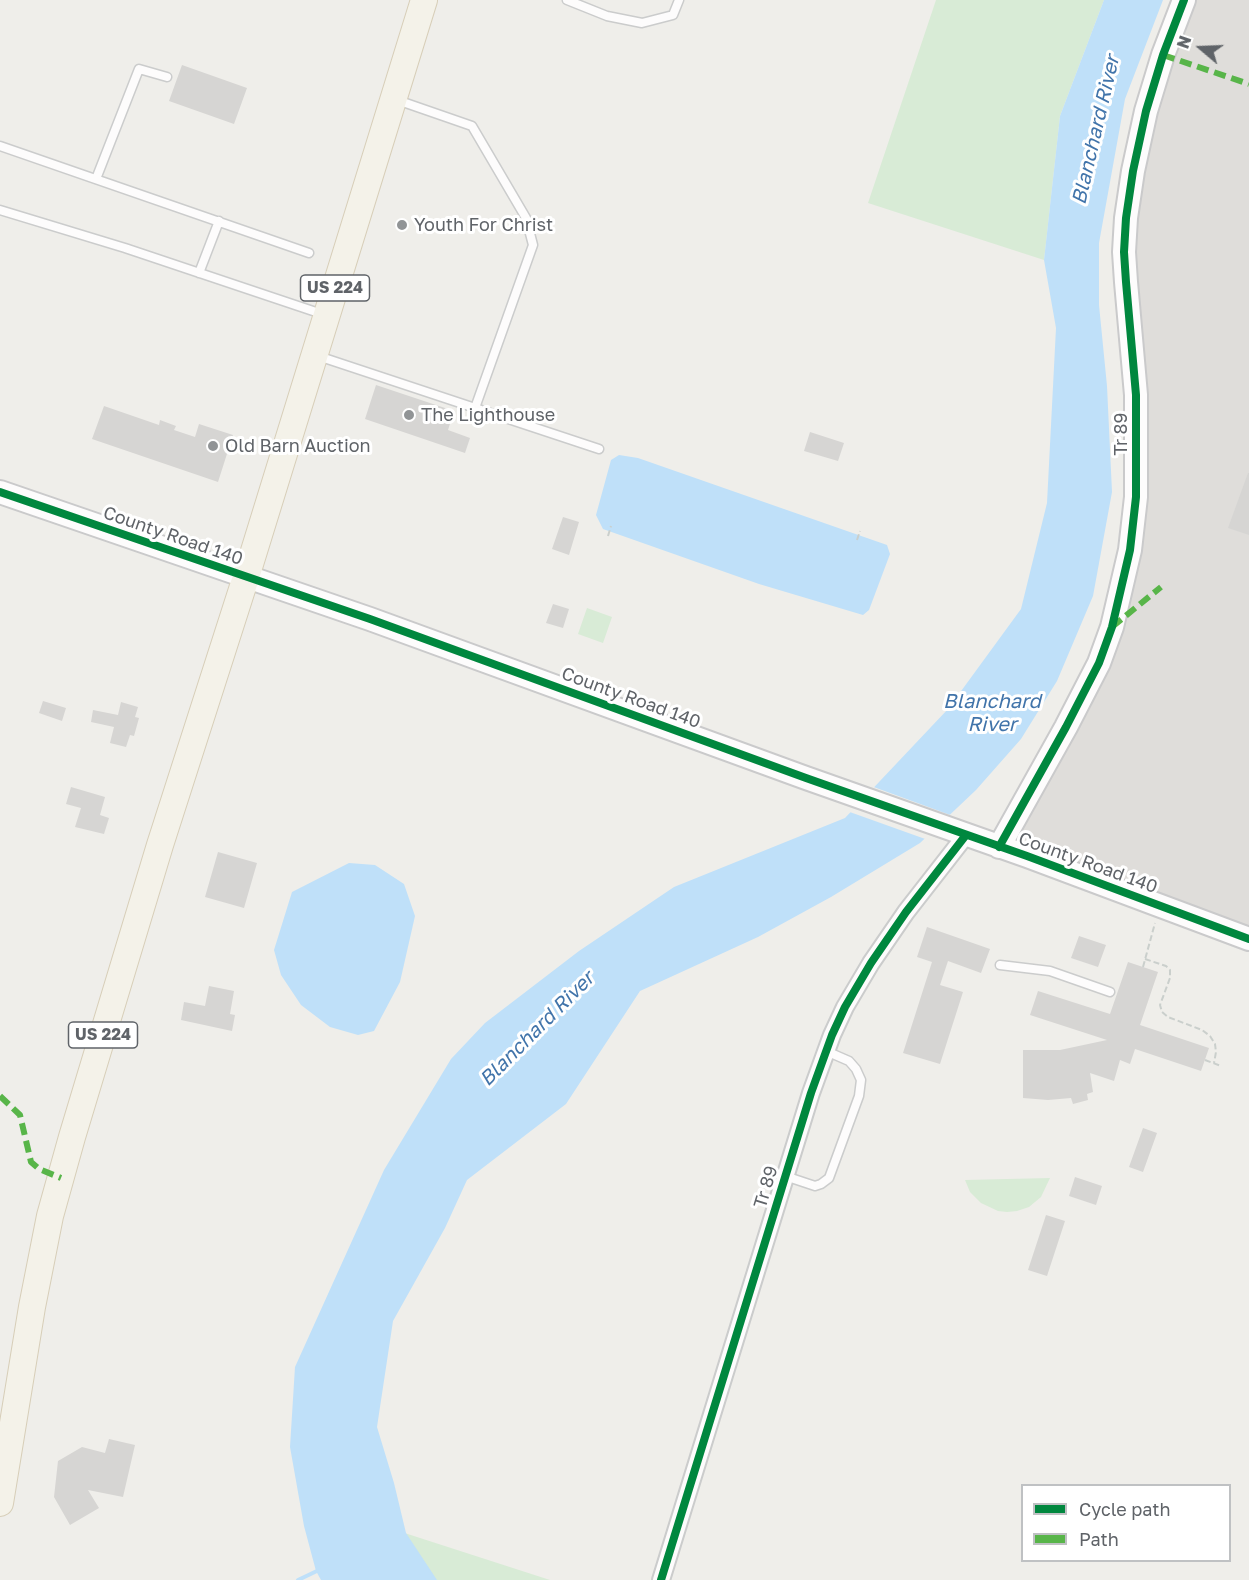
<!DOCTYPE html>
<style>
body{margin:0}
#map{position:relative;width:1249px;height:1580px;overflow:hidden;background:#efeeea;font-family:"Golos Text",sans-serif}
canvas{display:block}
.legend{position:absolute;left:1021px;top:1484px;width:210px;height:78px;box-sizing:border-box;background:#fff;border:2px solid #bfc1c3;margin:0;padding:8px 10px;list-style:none;font-size:18px;color:#5f6368}
.legend li{display:flex;align-items:center;gap:12px;height:30px}
.legend b{width:30px;border:2px solid #bfc1c3}
.north{position:absolute;left:1171px;top:18px;width:60px;height:60px;-webkit-text-stroke:4px #fff;paint-order:stroke;rotate:289deg;font-size:16px;font-weight:700;line-height:24px;text-align:center;color:#5f6368}
.north::after{content:'';display:block;margin:auto;width:21px;height:27px;background:#5f6368;clip-path:polygon(50% 0,100% 100%,50% 72%,0 100%)}
</style>
<div id="map">
<canvas width="1249" height="1580"></canvas>
<ul class="legend">
<li><b style="height:8px;background:#00873e"></b>Cycle path</li>
<li><b style="height:8px;background:#58b549"></b>Path</li>
</ul>
<div class="north">N</div>
</div>
<script>
const ctx = document.querySelector('canvas').getContext('2d');
ctx.lineJoin = 'round';
function fillPath(path, color) { ctx.fillStyle = color; ctx.fill(path, 'evenodd'); }
const toPath = rows => new Path2D(rows.map(r => 'M' + r).join(''));
function stroke(path, color, width, dash) { ctx.strokeStyle = color; ctx.lineWidth = width; ctx.lineCap = dash ? 'butt' : 'round'; ctx.setLineDash(dash || []); ctx.stroke(path); }
function label(font, color, halo, rows, align = 'center') {
  ctx.font = font + ' "Golos Text",sans-serif'; ctx.lineWidth = 6; ctx.setLineDash([]); ctx.textBaseline = 'middle'; ctx.strokeStyle = halo; ctx.fillStyle = color; for (const [text, x, y, turn = 0] of rows) {
    ctx.save(); ctx.translate(x, y); ctx.rotate((+turn || 0) * Math.PI / 180); ctx.textAlign = isNaN(turn) ? turn : align; if (halo) ctx.strokeText(text, 0, 0); ctx.fillText(text, 0, 0); ctx.restore();
  }
}
fillPath(toPath([
 [1186,0,1249,0,1249,936,999,847,1066,727,1130,550,1126,218]
]), '#dfddda');
fillPath(toPath([
 [936,0,1104,0,1060,116,1044,260,868,203],
 [587,608,612,617,603,643,578,634],
 [1050,1178,1041,1197,1029,1207,1017,1211,1007,1212,998,1211,981,1203,970,1192,965,1180],
 [352,1516,550,1580,385,1580]
]), '#d8ebd6');
fillPath(toPath([
 [1104,0,1163,0,1125,99,1099,243,1099,305,1107,386,1112,492,1093,596,1057,681,1021,739,976,790,920,843,831,897,758,937,640,991,566,1104,467,1180,445,1228,393,1321,377,1427,394,1483,406,1533,437,1580,321,1580,316,1571,304,1526,290,1447,295,1367,384,1170,451,1059,485,1023,579,951,674,887,845,818,948,709,1021,609,1047,503,1056,328,1044,260,1060,116],
 [619,455,638,458,887,545,890,554,869,610,863,615,759,584,603,529,596,515,611,460],
 [349,863,375,865,404,884,415,916,400,982,374,1031,358,1035,330,1027,301,1005,281,975,274,950,292,892]
]), '#bfe0f9');
fillPath(toPath([
 [871,786,953,816,928,840,847,811]
]), '#efeeea');
stroke(toPath([
 [298,1580,319,1570]
]), '#bfe0f9', 4);
fillPath(toPath([
 [182,65,247,88,234,124,169,101],
 [376,385,454,411,448,430,470,438,465,453,365,419],
 [104,406,159,425,160,420,176,426,174,430,195,437,199,424,233,435,218,482,92,439],
 [810,432,844,443,838,461,804,451],
 [1248,473,1249,473,1249,535,1228,528],
 [563,517,579,522,569,555,552,549],
 [553,604,569,609,563,628,546,623],
 [43,701,66,708,62,721,39,713],
 [121,702,138,707,135,717,139,718,134,736,130,735,126,747,110,743,114,727,91,722,93,710,118,715],
 [71,787,105,797,100,815,109,818,104,834,75,827,81,808,66,804],
 [218,852,257,863,244,908,205,897],
 [927,927,990,949,981,973,948,961,940,985,963,992,940,1064,903,1053,932,962,917,957],
 [1079,936,1106,945,1098,967,1071,958],
 [1128,962,1158,972,1140,1025,1209,1048,1201,1071,1135,1049,1130,1064,1120,1060,1114,1081,1090,1073,1093,1092,1087,1094,1088,1100,1073,1104,1071,1098,1048,1100,1023,1098,1023,1050,1060,1050,1107,1040,1030,1015,1038,991,1110,1014],
 [209,986,234,991,230,1014,235,1015,232,1031,181,1020,184,1002,205,1006],
 [1143,1128,1157,1133,1143,1172,1129,1167],
 [1075,1177,1102,1186,1096,1205,1069,1196],
 [1046,1215,1065,1221,1047,1276,1028,1270],
 [109,1439,135,1445,123,1497,88,1490,99,1508,70,1525,54,1497,58,1461,82,1447,105,1453]
]), '#d6d5d3');
const lane = toPath([
 [567,0,607,16,642,23,673,15,679,0],
 [397,100,472,126,526,218,533,245,475,408],
 [0,146,309,253],
 [96,179,139,69,167,77],
 [0,210,125,248,325,315],
 [199,273,219,221],
 [318,356,599,449],
 [1000,965,1050,971,1110,992],
 [785,1176,815,1186,821,1184,829,1178,859,1096,861,1080,856,1069,849,1061,826,1051]
]);
const street = toPath([
 [661,1580,811,1093,832,1035,845,1007,871,963,906,912,966,835]
]);
const secondary = toPath([
 [0,492,370,619,806,778,1027,856,1249,939],
 [999,847,1066,727,1099,663,1112,627,1130,550,1136,497,1136,395,1126,282,1124,252,1126,218,1133,171,1146,111,1163,55,1184,0]
]);
const primary = toPath([
 [0,1503,32,1307,50,1216,72,1137,160,845,246,577,424,0]
]);
stroke(lane, '#cbcccc', 11);
stroke(street, '#cbcccc', 20);
stroke(secondary, '#cacacb', 26);
stroke(primary, '#d7ceb8', 28);
stroke(toPath([
 [608,536,611,526],
 [857,540,860,531],
 [1145,959,1166,966,1170,970,1170,978,1160,1005,1162,1012,1168,1017,1202,1030,1210,1036,1215,1044,1216,1052,1214,1063],
 [1143,967,1155,923],
 [1205,1060,1221,1066]
]), '#cacfcc', 2, [6, 3]);
stroke(lane, '#fdfcfc', 8);
stroke(street, '#fdfcfc', 16);
stroke(secondary, '#fdfcfc', 22);
stroke(primary, '#f4f2e9', 26);
stroke(toPath([
 [1163,55,1249,84],
 [1112,627,1161,587],
 [0,1096,20,1115,31,1162,39,1169,61,1178]
]), '#58b549', 6, [12, 6]);
stroke(toPath([
 [0,492,370,619,806,778,1027,856,1249,939],
 [999,847,1066,727,1099,663,1112,627,1130,550,1136,497,1136,395,1126,282,1124,252,1126,218,1133,171,1146,111,1163,55,1184,0],
 [661,1580,811,1093,832,1035,845,1007,871,963,906,912,966,835]
]), '#00873e', 8);
for (const [x, y, r, color] of [
 [402,225,6,"#919496"],
 [409,415,6,"#919496"],
 [213,446,6,"#919496"]
]) { const dot = new Path2D(); dot.arc(x, y, r, 0, 2 * Math.PI); ctx.fillStyle = color; ctx.fill(dot); stroke(dot, '#fff', 2); }
for (const [x, y, w] of [
 [335,288,69],
 [103,1035,69]
]) { const box = new Path2D(); box.roundRect(x - w / 2, y - 13, w, 26, 4.5); ctx.fillStyle = '#fff'; ctx.fill(box); stroke(box, '#5f6368', 1.5); }
label('bold 16px', '#5f6368', null, [
 ["US 224",335,288],
 ["US 224",103,1035]
]);
label('18px', '#5f6368', '#fff', [
 ["Youth For Christ",414,225],
 ["The Lighthouse",421,415],
 ["Old Barn Auction",225,446]
], 'left');
label('18px', '#5f6368', '#fff', [
 ["Tr 89",1121,434,-90],
 ["County Road 140",173,536,19],
 ["County Road 140",631,698,20],
 ["County Road 140",1088,863,20],
 ["Tr 89",766,1187,-73]
]);
label('italic 20px', '#4174aa', '#fff', [
 ["Blanchard River",1096,130,-77],
 ["Blanchard",992,702],
 ["River",992,725],
 ["Blanchard River",537,1029,-45]
]);
</script>
